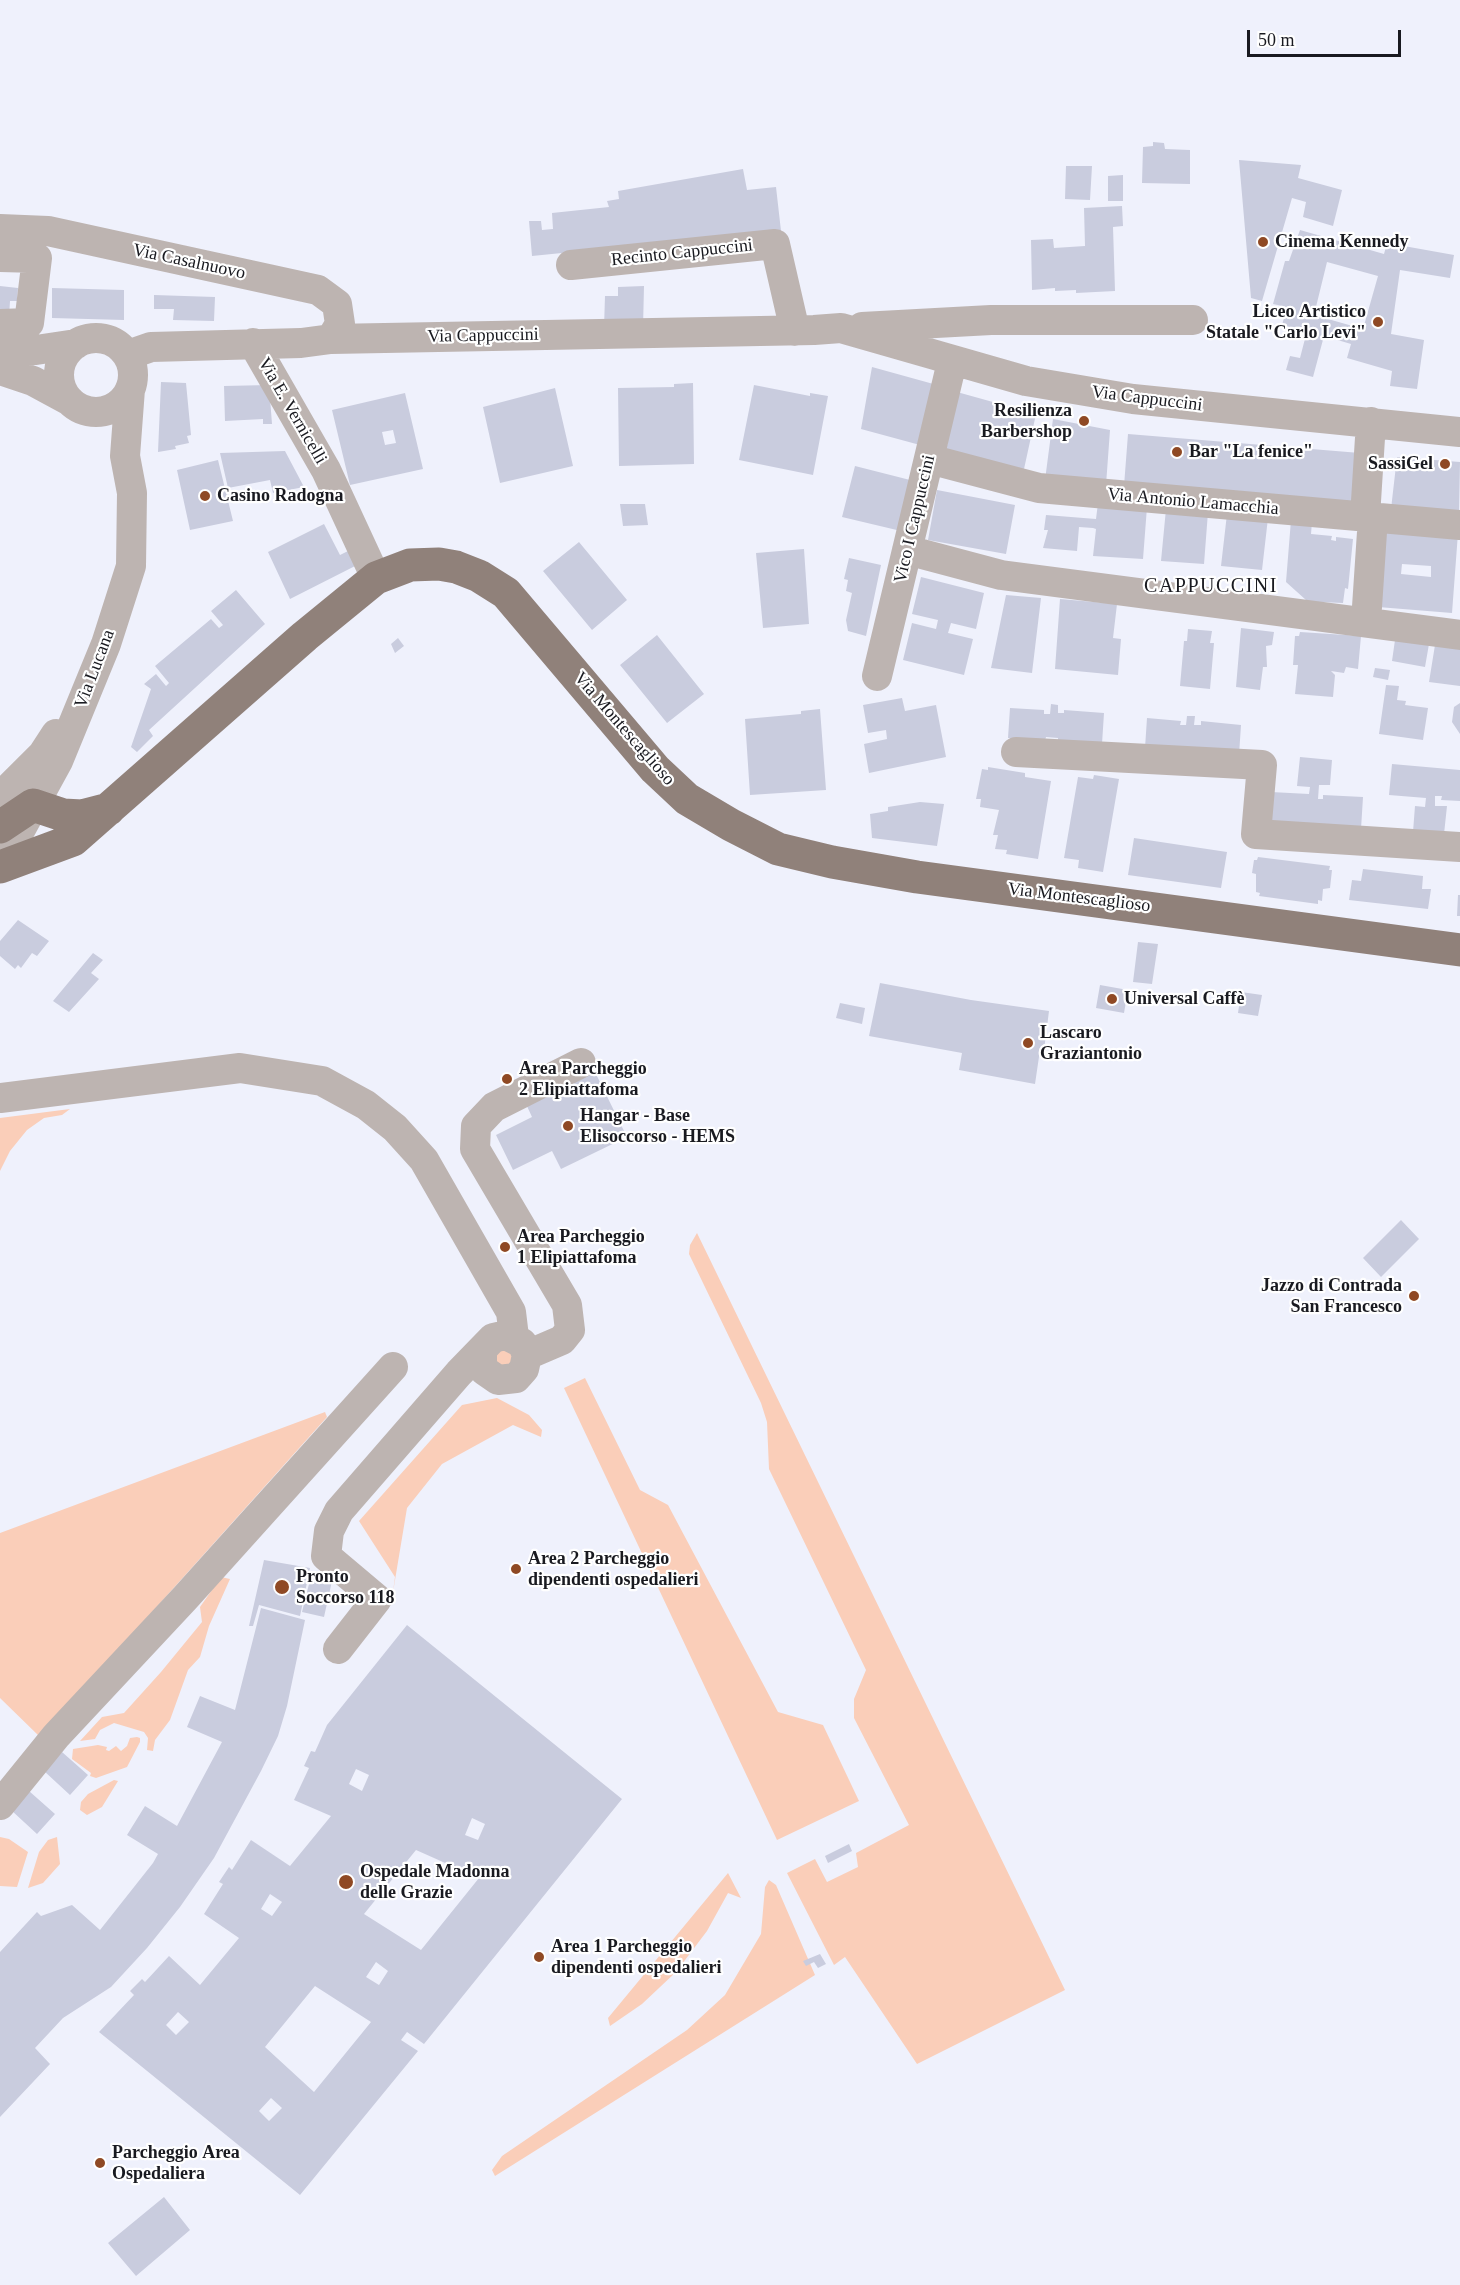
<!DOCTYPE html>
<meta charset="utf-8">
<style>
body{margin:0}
#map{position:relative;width:1460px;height:2285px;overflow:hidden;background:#eff1fc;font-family:Georgia,serif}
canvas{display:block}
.scale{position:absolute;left:1247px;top:30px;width:154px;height:27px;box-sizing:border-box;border:3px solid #191a20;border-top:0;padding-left:8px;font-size:18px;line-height:21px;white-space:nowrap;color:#191a20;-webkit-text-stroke:4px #fff;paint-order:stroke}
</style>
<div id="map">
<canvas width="1460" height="2285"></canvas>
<div class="scale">50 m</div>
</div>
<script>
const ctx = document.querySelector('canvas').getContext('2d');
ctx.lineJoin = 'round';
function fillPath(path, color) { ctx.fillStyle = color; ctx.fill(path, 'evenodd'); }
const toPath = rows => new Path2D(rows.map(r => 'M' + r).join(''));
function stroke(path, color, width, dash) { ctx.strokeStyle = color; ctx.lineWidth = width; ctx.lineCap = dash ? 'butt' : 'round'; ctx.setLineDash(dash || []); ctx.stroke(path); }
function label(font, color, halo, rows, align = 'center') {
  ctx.font = font + ' Georgia,serif'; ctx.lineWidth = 4.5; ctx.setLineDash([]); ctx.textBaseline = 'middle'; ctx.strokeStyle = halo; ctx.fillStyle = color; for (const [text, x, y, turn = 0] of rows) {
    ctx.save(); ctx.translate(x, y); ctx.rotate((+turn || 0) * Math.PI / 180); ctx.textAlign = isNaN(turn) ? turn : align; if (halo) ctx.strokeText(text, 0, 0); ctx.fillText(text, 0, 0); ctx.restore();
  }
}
fillPath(toPath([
 [70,1109,62,1115,44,1118,27,1130,10,1151,0,1171,0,1118],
 [697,1233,1065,1990,917,2064,845,1957,834,1965,787,1873,815,1859,827,1882,858,1867,856,1853,909,1825,854,1718,854,1699,866,1670,769,1469,767,1422,761,1403,689,1254,690,1245],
 [497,1347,514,1355,509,1366,498,1366,494,1350],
 [585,1378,640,1490,668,1505,778,1712,823,1725,859,1801,777,1840,564,1388],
 [497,1398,529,1415,542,1430,541,1437,513,1425,442,1464,407,1508,393,1592,395,1577,359,1521,462,1405],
 [325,1412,327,1417,40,1737,0,1698,0,1533],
 [221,1577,230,1579,209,1626,200,1657,188,1670,170,1720,155,1740,153,1751,147,1750,148,1738,144,1732,114,1723,100,1730,95,1739,80,1741,102,1717,124,1713,161,1672,202,1622,200,1607],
 [137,1737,140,1738,140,1742,127,1767,96,1778,90,1776,91,1773,72,1759,73,1749,98,1745,107,1747,106,1750,109,1751,116,1746,121,1751,127,1746,130,1738],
 [114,1780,118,1781,102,1807,87,1815,80,1810,81,1802,88,1794],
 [0,1837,9,1839,28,1852,17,1887,0,1886],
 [57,1837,60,1864,43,1883,28,1888,39,1852,48,1840],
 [728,1873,741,1898,728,1893,707,1931,676,1972,642,2004,610,2026,608,2018],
 [769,1880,776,1885,815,1975,495,2176,492,2170,502,2156,687,2030,725,1995,761,1934,765,1887]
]), '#faceb9');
fillPath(toPath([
 [1153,142,1164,143,1165,149,1190,150,1190,184,1142,183,1143,147,1153,146],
 [1239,160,1301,165,1298,178,1342,190,1333,226,1303,217,1306,202,1292,198,1262,301,1251,298],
 [1066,166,1092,166,1090,200,1065,199],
 [743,169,747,190,776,187,781,231,532,256,529,221,541,221,542,230,553,229,552,213,609,207,607,201,619,199,618,191],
 [1123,175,1123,201,1108,201,1108,176],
 [1122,206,1123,226,1113,227,1115,291,1076,293,1076,290,1055,291,1055,288,1032,290,1031,240,1053,239,1054,248,1085,246,1084,208],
 [1300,230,1384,254,1387,243,1454,255,1450,278,1400,270,1391,334,1424,340,1417,389,1390,386,1392,371,1347,358,1351,344,1324,336,1313,377,1286,370,1290,356,1300,358,1307,331,1282,325,1287,307,1273,304,1285,261,1289,261],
 [1327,262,1378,276,1363,329,1314,315],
 [0,286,18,288,17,301,10,301,9,317,0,317],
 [644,286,643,328,604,328,605,296,618,296,618,287],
 [52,288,124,290,124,320,52,318],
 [154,295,215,297,214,321,173,320,174,309,154,309],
 [872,367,937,385,920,445,861,429],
 [161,382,186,383,191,435,187,436,189,443,175,446,176,449,158,452],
 [693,383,694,464,619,466,618,388,674,387,674,384],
 [269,385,272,424,263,424,263,419,225,421,224,386],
 [754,385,810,396,810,393,828,396,813,475,739,460],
 [555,388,573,466,500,483,483,407],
 [957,392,1036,414,1024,469,946,451],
 [405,393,423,469,350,485,332,410],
 [393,430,396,443,385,445,382,432],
 [1053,419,1110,430,1106,485,1045,480],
 [1128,434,1360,453,1355,506,1124,486],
 [285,451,304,487,273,493,270,480,228,488,220,453],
 [1397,457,1460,462,1459,515,1391,509],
 [218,460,233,521,190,530,177,470],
 [855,466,914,481,901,531,842,517],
 [937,490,1015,505,1006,554,928,540],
 [1098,503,1147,507,1143,559,1093,556,1096,529,1093,528,1079,527,1077,551,1043,548,1048,530,1044,530,1046,515,1096,519],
 [620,504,645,504,648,525,623,526],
 [1166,509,1208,512,1204,564,1161,561],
 [1227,514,1268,518,1262,570,1221,566],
 [1291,520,1312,522,1311,534,1332,536,1331,540,1336,541,1336,537,1353,539,1348,589,1345,588,1343,603,1321,602,1321,607,1306,600,1286,582],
 [324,524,340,555,354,548,361,563,290,599,268,552],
 [1384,527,1458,533,1452,613,1378,607],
 [1402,564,1431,566,1431,577,1401,574],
 [579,542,627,600,592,630,543,571],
 [804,549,809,624,763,628,756,553],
 [849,558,881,565,866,636,848,631,846,620,852,593,846,591,848,580,844,579],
 [921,577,984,593,976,629,951,623,948,633,973,639,964,675,903,660,912,623,936,629,938,620,912,614],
 [236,590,265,624,149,730,153,736,137,752,131,747,151,689,144,684,156,674,166,686,169,683,155,666,211,619,219,628,223,625,211,611],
 [1006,595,1041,598,1032,673,991,668],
 [1060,599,1117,604,1113,638,1121,639,1118,675,1055,669],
 [1241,628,1274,632,1272,645,1266,646,1267,667,1263,667,1260,690,1236,687],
 [1188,629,1212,631,1210,643,1214,643,1210,689,1180,686,1184,641,1187,641],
 [1300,632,1361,636,1358,669,1346,667,1344,673,1331,671,1335,675,1333,697,1295,694,1298,665,1293,665,1295,636,1299,636],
 [657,635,704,694,667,723,620,665],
 [398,638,404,646,395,653,391,644],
 [1395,640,1429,644,1425,667,1392,661],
 [1435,645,1460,648,1460,686,1429,682],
 [1375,668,1390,670,1388,680,1373,677],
 [1386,685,1399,686,1397,700,1406,701,1405,705,1428,708,1423,740,1379,734],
 [902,698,905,711,936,705,946,757,869,773,864,744,887,739,886,730,868,733,863,705],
 [1460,703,1460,734,1452,722,1454,707],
 [1051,704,1058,705,1058,713,1064,713,1064,710,1104,713,1102,744,1058,741,1058,738,1046,737,1045,741,1008,738,1010,708,1044,710,1044,714,1050,714],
 [820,709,826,790,750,795,745,719,801,714,801,711],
 [1187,716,1195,716,1194,725,1201,725,1201,721,1241,725,1239,755,1145,748,1147,718,1181,721,1180,725,1186,725],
 [1300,757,1332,760,1330,785,1319,785,1318,799,1323,799,1323,795,1363,797,1361,829,1269,824,1271,792,1309,794,1310,787,1297,786],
 [1392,764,1460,770,1460,801,1441,800,1442,796,1435,796,1435,806,1447,806,1444,834,1413,832,1415,806,1425,807,1426,798,1389,795],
 [988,767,1025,773,1025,777,1051,781,1038,859,1006,854,1007,850,995,849,998,835,993,835,999,810,980,807,981,799,976,799,982,769,988,770],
 [1094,775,1119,779,1103,872,1078,868,1079,860,1064,858,1078,777,1093,779],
 [920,802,944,804,937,846,872,838,870,814,888,811,888,807],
 [1134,838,1227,852,1221,888,1128,875],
 [1258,857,1330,866,1329,870,1332,870,1330,888,1323,889,1322,901,1318,900,1318,904,1259,896,1260,893,1256,892,1256,874,1252,873,1254,860,1257,860],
 [1363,869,1423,876,1422,889,1431,889,1428,909,1349,900,1352,880,1361,881],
 [1458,895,1460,895,1460,916,1457,916],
 [18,920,49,941,37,956,32,953,21,968,18,965,15,969,0,956,0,941],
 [1138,942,1158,944,1152,984,1133,982],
 [93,953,103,960,91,973,99,979,69,1012,53,1001],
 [880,983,971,1000,1049,1011,1044,1050,1040,1050,1035,1084,959,1070,962,1053,869,1036],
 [1100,985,1128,990,1124,1013,1096,1008],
 [1241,992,1262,995,1258,1016,1238,1013],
 [840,1003,865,1008,862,1024,836,1018],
 [594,1070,627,1137,561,1169,552,1151,513,1170,496,1135,532,1117,526,1104],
 [1401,1220,1419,1239,1381,1277,1363,1258],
 [264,1560,310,1568,300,1616,259,1605,253,1626,249,1626],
 [311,1576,332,1581,324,1617,302,1612],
 [261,1608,305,1620,287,1706,278,1736,261,1771,214,1858,180,1907,147,1948,111,1987,63,2018,35,2048,50,2064,0,2117,0,1952,37,1912,41,1916,72,1905,100,1930,153,1863,158,1854,127,1835,145,1806,177,1826,222,1742,187,1727,200,1696,235,1710],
 [407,1625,622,1799,424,2044,407,2032,401,2040,418,2051,300,2195,99,2032,134,1995,130,1991,142,1979,145,1982,169,1956,200,1985,239,1938,204,1914,223,1884,219,1882,229,1867,232,1870,251,1840,290,1866,331,1816,294,1800,309,1768,304,1766,311,1751,315,1752,327,1725],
 [356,1769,369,1775,362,1791,349,1784],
 [472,1818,485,1824,478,1840,465,1835],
 [416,1850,479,1878,421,1950,364,1914],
 [270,1894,282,1902,272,1916,261,1909],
 [376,1962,388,1971,379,1985,366,1977],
 [315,1986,371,2022,314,2092,265,2047],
 [178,2012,189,2022,176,2035,166,2025],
 [271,2098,282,2108,269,2121,259,2111],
 [62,1752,88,1775,70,1795,44,1771],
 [29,1791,55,1814,37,1834,11,1810],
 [849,1844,852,1851,828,1863,825,1856],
 [820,1954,826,1964,818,1968,814,1962,806,1966,803,1961],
 [164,2197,190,2230,136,2276,108,2243]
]), '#c9ccde');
stroke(toPath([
 [0,229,48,231,318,290,337,304,340,324,331,339],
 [0,257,37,258,29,323,0,324],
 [571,265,775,244,795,331],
 [862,327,991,320,1193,320],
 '59 375a37 37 0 1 1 74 0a37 37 0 1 1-74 0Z',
 [253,343,326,470,376,578],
 [0,351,36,350,76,344],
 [128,355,151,347,301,343,331,339,814,330,841,328,1026,381,1133,399,1460,432],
 [0,370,33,381,70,401],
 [929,459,1039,488,1460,525],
 [1365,517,1371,422],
 [907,550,1001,575,1460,635],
 [1366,622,1373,517],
 [877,676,952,362],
 [1016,752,1262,765,1256,834,1460,847],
 [0,797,43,754,56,734],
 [0,867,58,761,106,644,131,566,132,493,125,456,130,389],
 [0,1098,240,1068,322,1081,366,1105,395,1128,424,1160,511,1312,514,1337],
 [527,1355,562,1340,570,1330,567,1305,475,1149,476,1126,494,1107,581,1063],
 [338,1649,377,1599,326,1556,329,1531,339,1511,459,1373,493,1338,506,1335,522,1343,527,1355,524,1369,516,1378,498,1380,485,1371,482,1364,482,1351],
 [0,1805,56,1736,185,1598,393,1367]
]), '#bdb4b1', 30);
stroke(toPath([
 [0,827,33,805,63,815,82,816,109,809],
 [0,867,73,840,305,636,376,578,410,565,439,564,456,567,479,576,506,593,655,769,687,799,731,825,778,849,832,862,917,877,1460,950]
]), '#90817a', 33);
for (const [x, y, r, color] of [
 [1263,242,6,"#8f4924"],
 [1378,322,6,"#8f4924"],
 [1084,421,6,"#8f4924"],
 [1177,452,6,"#8f4924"],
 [1445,464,6,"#8f4924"],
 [205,496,6,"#8f4924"],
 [1112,999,6,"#8f4924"],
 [1028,1043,6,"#8f4924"],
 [507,1079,6,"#8f4924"],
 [568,1126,6,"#8f4924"],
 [505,1247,6,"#8f4924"],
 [1414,1296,6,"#8f4924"],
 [516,1569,6,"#8f4924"],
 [282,1587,8,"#8f4924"],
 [346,1882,8,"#8f4924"],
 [539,1957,6,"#8f4924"],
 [100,2163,6,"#8f4924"]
]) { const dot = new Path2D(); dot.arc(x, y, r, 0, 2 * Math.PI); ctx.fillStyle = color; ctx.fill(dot); stroke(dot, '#fff', 2); }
label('bold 18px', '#191a20', '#fff', [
 ["Cinema Kennedy",1275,242],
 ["Liceo Artistico",1366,312,"right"],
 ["Statale \"Carlo Levi\"",1366,333,"right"],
 ["Resilienza",1072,411,"right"],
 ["Barbershop",1072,432,"right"],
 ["Bar \"La fenice\"",1189,452],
 ["SassiGel",1433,464,"right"],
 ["Casino Radogna",217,496],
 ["Universal Caffè",1124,999],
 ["Lascaro",1040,1033],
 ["Graziantonio",1040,1054],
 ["Area Parcheggio",519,1069],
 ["2 Elipiattafoma",519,1090],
 ["Hangar - Base",580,1116],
 ["Elisoccorso - HEMS",580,1137],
 ["Area Parcheggio",517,1237],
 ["1 Elipiattafoma",517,1258],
 ["Jazzo di Contrada",1402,1286,"right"],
 ["San Francesco",1402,1307,"right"],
 ["Area 2 Parcheggio",528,1559],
 ["dipendenti ospedalieri",528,1580],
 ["Pronto",296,1577],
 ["Soccorso 118",296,1598],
 ["Ospedale Madonna",360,1872],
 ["delle Grazie",360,1893],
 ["Area 1 Parcheggio",551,1947],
 ["dipendenti ospedalieri",551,1968],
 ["Parcheggio Area",112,2153],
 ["Ospedaliera",112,2174]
], 'left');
label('18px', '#191a20', '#fff', [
 ["Recinto Cappuccini",682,253,-6],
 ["Via Casalnuovo",189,262,12],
 ["Via Cappuccini",483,336,-1],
 ["Via Cappuccini",1147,399,7],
 ["Via E. Vernicelli",292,411,60],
 ["Via Antonio Lamacchia",1193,502,5],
 ["Vico I Cappuccini",915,519,-77],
 ["Via Lucana",95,669,-69],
 ["Via Montescaglioso",624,729,49],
 ["Via Montescaglioso",1079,898,7]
]);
ctx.letterSpacing = '1.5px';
label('20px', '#191a20', '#fff', [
 ["CAPPUCCINI",1211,587]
]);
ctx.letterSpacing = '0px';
</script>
